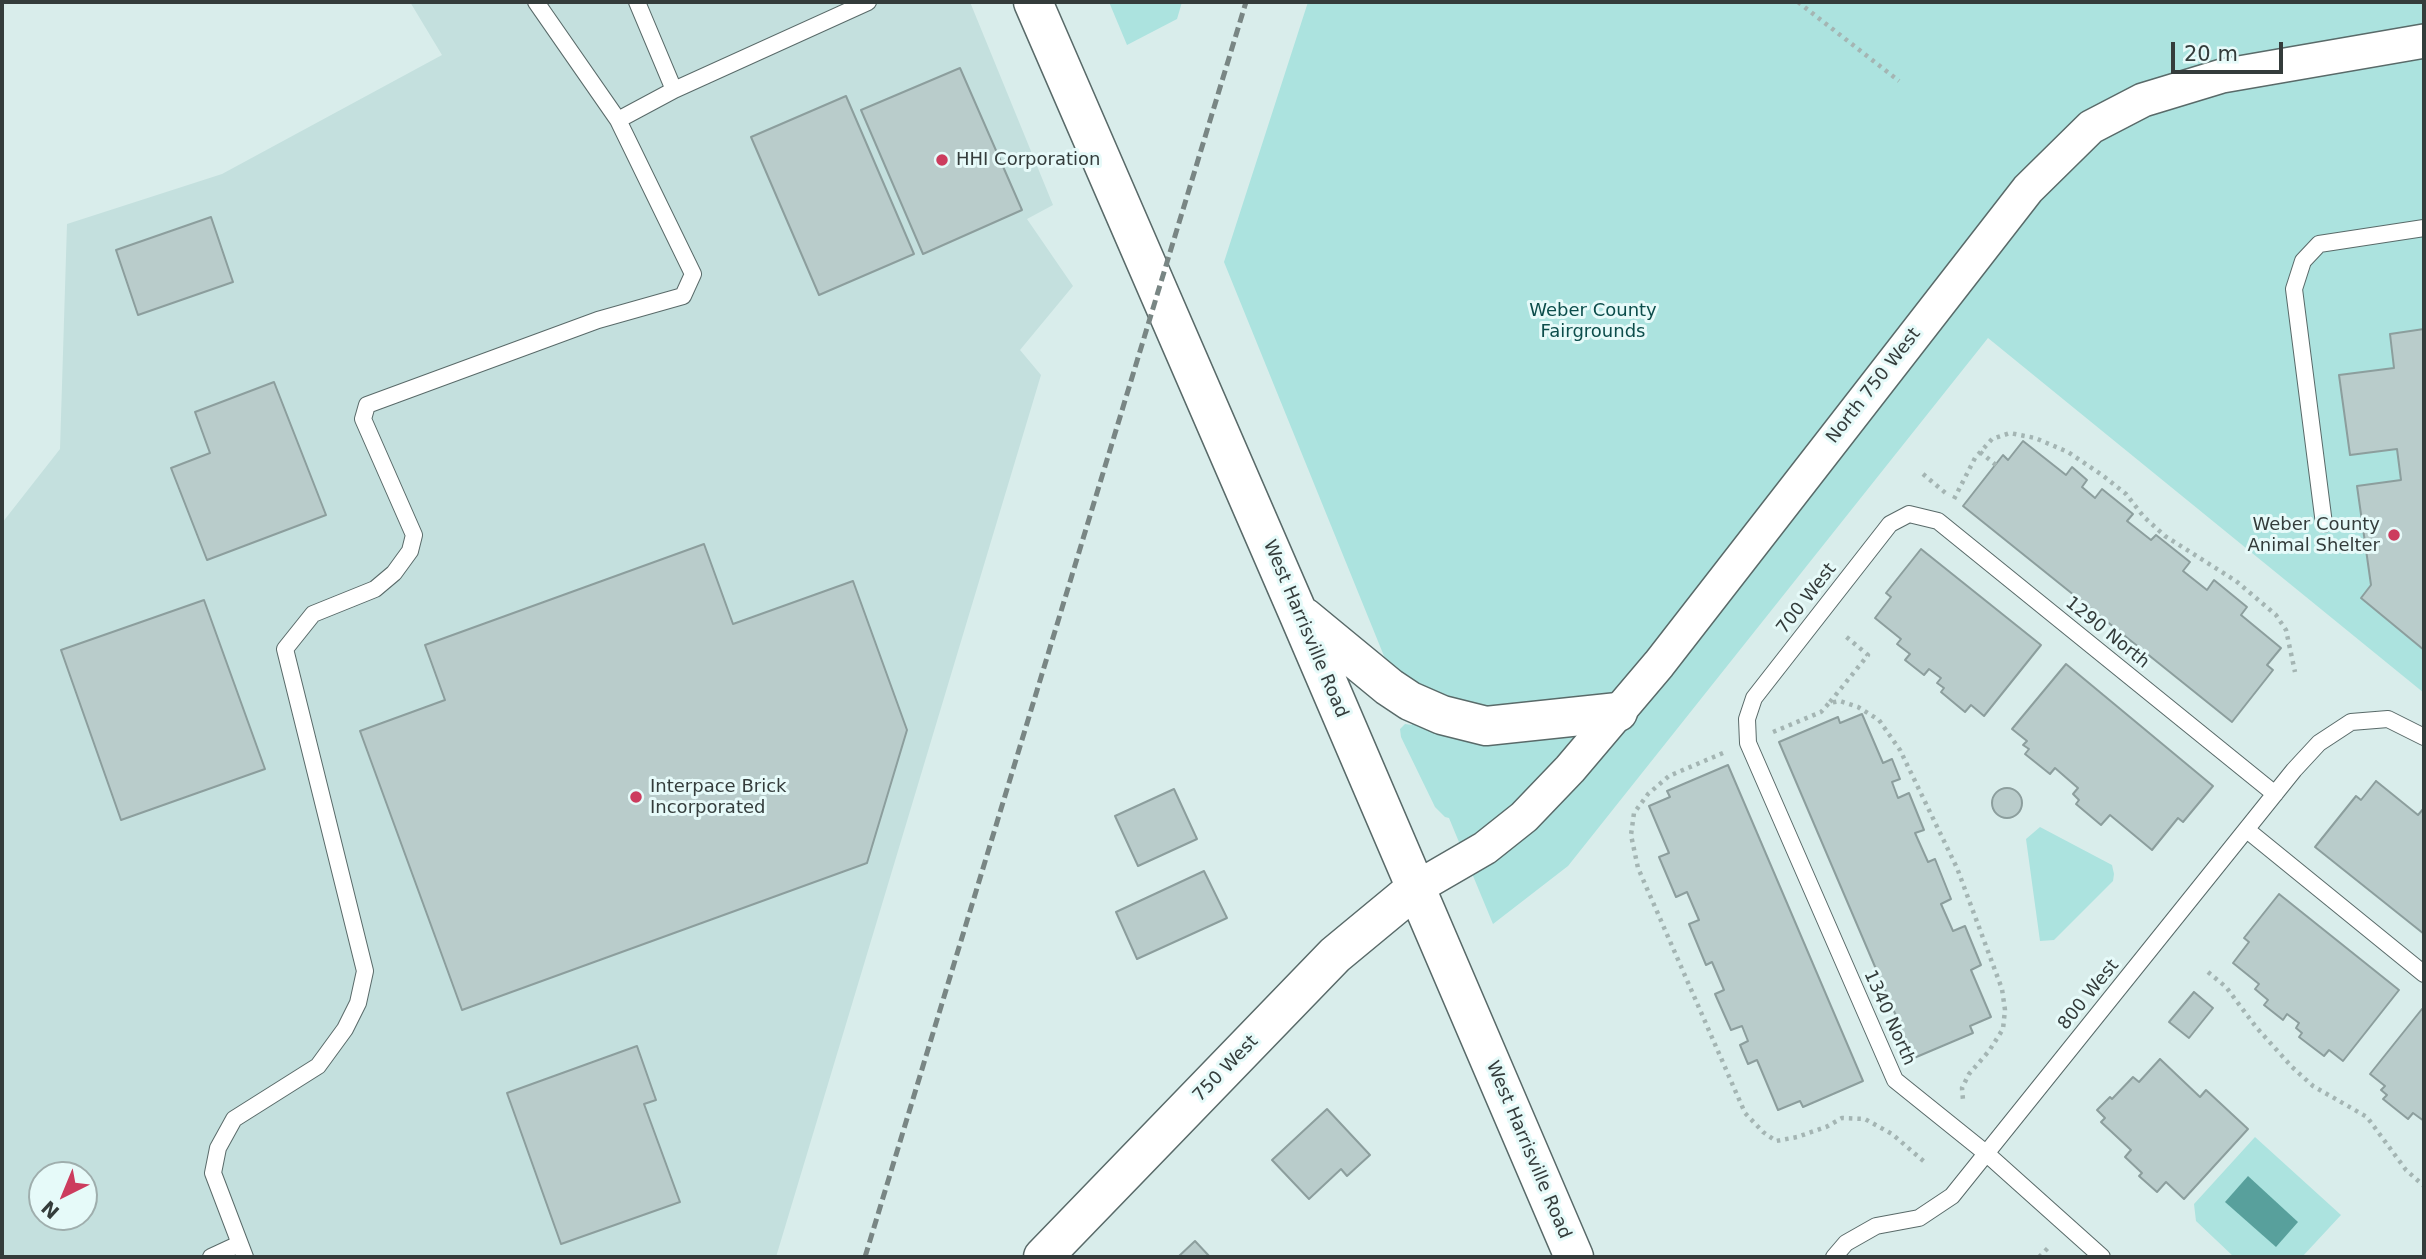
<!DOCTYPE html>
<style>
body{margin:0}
#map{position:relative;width:2426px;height:1259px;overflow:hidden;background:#d9edeb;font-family:"DejaVu Sans",sans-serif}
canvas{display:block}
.frame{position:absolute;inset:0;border:4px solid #343c3b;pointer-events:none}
.north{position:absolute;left:28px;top:1161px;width:70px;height:70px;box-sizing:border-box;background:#e6faf9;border:2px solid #9faead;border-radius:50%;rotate:223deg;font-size:19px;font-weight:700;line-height:28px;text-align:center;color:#343c3b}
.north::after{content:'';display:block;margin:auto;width:24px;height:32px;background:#cc3c5e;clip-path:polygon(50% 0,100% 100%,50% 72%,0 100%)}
.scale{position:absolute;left:2171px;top:42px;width:112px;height:32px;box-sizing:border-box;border:4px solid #343c3b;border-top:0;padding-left:9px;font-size:21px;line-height:24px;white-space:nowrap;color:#343c3b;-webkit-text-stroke:5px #e6faf9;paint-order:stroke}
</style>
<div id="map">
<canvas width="2426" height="1259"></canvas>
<div class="frame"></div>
<div class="north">N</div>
<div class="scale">20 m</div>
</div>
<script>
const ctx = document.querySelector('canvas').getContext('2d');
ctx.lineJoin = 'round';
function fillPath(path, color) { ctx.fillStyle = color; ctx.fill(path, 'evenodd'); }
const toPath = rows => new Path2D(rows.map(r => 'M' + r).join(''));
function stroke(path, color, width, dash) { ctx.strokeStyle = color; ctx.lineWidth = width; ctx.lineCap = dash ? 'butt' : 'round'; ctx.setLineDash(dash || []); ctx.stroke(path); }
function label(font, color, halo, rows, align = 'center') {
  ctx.font = font + ' "DejaVu Sans",sans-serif'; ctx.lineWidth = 6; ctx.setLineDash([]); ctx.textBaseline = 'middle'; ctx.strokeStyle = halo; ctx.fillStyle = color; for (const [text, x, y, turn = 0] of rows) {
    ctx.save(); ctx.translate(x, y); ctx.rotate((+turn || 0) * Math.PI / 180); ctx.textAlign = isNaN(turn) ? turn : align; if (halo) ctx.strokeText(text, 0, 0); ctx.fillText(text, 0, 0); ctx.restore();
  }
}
fillPath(toPath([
 [410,2,970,2,1053,205,1027,219,1073,286,1020,350,1041,375,776,1257,2,1257,2,523,60,449,67,224,222,174,442,55],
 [42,1175,84,1175,84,1217,42,1217]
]), '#c4e0de');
fillPath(toPath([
 [1109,2,1182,2,1177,19,1127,45],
 [1308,2,2424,2,2424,693,1988,338,1568,866,1493,924,1449,818,1445,817,1435,807,1401,737,1400,729,1405,724,1412,725,1224,262],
 [2040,827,2112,865,2114,874,2113,881,2054,940,2040,941,2026,839],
 [2255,1137,2341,1215,2302,1257,2234,1257,2196,1221,2194,1204]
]), '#ace3df');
fillPath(toPath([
 [2248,1176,2298,1222,2276,1247,2225,1202]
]), '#58a09c');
const building = toPath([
 [960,68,1022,210,923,254,861,110,960,68],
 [846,96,914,254,819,295,751,137,846,96],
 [211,217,233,282,138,315,116,250,211,217],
 [2424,329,2424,650,2361,598,2371,585,2357,486,2401,480,2397,449,2350,455,2339,375,2394,368,2390,334,2424,329],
 [274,382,326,515,207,560,171,468,210,453,195,412,274,382],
 [2023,441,2066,475,2072,467,2087,480,2082,487,2095,498,2102,489,2133,514,2127,521,2151,540,2156,535,2190,562,2183,571,2207,590,2214,580,2247,607,2241,615,2281,648,2267,665,2273,670,2232,722,1963,506,2003,455,2008,460,2023,441],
 [704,544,733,624,853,581,907,730,867,863,462,1010,360,731,445,700,425,645,704,544],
 [1921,549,2041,645,1984,716,1971,705,1965,712,1941,692,1944,688,1937,683,1941,678,1929,669,1924,675,1905,660,1910,654,1897,644,1901,639,1875,618,1891,597,1886,593,1921,549],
 [204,600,265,769,121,820,61,650,204,600],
 [2066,664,2213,786,2183,822,2178,818,2152,850,2110,815,2101,825,2076,804,2079,800,2073,794,2078,788,2055,768,2050,774,2025,754,2029,749,2023,745,2027,741,2012,729,2066,664],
 [1862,714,1883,763,1892,759,1900,779,1892,782,1898,798,1909,793,1924,830,1915,833,1928,862,1935,859,1951,899,1941,904,1953,931,1965,926,1981,965,1971,970,1991,1017,1970,1026,1973,1033,1914,1058,1779,742,1838,717,1840,723,1862,714],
 [1728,765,1863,1081,1803,1107,1800,1101,1778,1110,1757,1060,1748,1064,1740,1045,1748,1041,1742,1026,1731,1030,1715,994,1724,990,1712,962,1706,965,1689,924,1699,920,1687,892,1676,897,1659,857,1669,853,1649,806,1670,797,1667,791,1728,765],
 [2376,781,2418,815,2424,808,2424,934,2315,847,2356,796,2361,800,2376,781],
 '1992 803a15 15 0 1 1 30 0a15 15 0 1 1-30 0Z',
 [1174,789,1197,839,1138,866,1115,816,1174,789],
 [1204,871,1227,918,1137,959,1116,912,1204,871],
 [2279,894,2399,990,2343,1061,2329,1050,2324,1056,2299,1037,2302,1033,2296,1028,2299,1023,2287,1014,2283,1020,2264,1005,2268,1000,2255,989,2259,984,2233,963,2249,942,2244,938,2279,894],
 [2194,992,2213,1008,2189,1038,2169,1022,2194,992],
 [2422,1009,2424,1010,2424,1121,2413,1113,2408,1119,2383,1099,2387,1095,2381,1090,2385,1086,2370,1074,2422,1009],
 [637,1046,656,1100,644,1104,680,1202,561,1244,507,1093,637,1046],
 [2160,1059,2200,1097,2206,1090,2248,1129,2184,1199,2166,1182,2157,1192,2139,1176,2142,1173,2125,1157,2131,1150,2101,1122,2105,1118,2097,1110,2110,1097,2112,1099,2133,1077,2139,1082,2160,1059],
 [1327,1109,1370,1155,1347,1176,1341,1169,1309,1199,1272,1160,1327,1109],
 [1195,1241,1210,1257,1178,1257,1195,1241]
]);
fillPath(building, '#b9cccb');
stroke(building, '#8c9e9d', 2);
const lane = toPath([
 [536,2,618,120],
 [637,2,674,90,868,2],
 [2324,524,2294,289,2303,261,2319,244,2424,228],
 [2247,830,2424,974],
 [211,1257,239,1244],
 [245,1257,213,1173,218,1148,234,1119,318,1066,345,1029,358,1003,365,971,285,649,313,614,375,589,394,573,410,551,414,535,363,419,367,405,598,320,683,296,693,274,618,120,674,90],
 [1834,1257,1846,1243,1876,1226,1919,1218,1952,1196,2294,770,2319,743,2351,722,2388,719,2424,737],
 [2102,1257,1987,1154,1895,1080,1748,743,1747,719,1754,698,1890,524,1909,514,1938,521,2275,794]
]);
const street = toPath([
 [1416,888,1485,848,1524,817,1570,769,1659,664,2028,189,2091,127,2143,100,2222,76,2424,41]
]);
const secondary = toPath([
 [1033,2,1298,613,1574,1257],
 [1304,617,1389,687,1410,701,1442,715,1486,726,1618,712],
 [1043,1257,1335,955,1416,888]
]);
stroke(lane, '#596a69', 18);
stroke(street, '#596a69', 36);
stroke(secondary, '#596a69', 41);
stroke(toPath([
 [1798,2,1899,81],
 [1980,452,1996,465],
 [1923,474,1948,495],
 [1954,499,1975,458,1992,439,2010,433,2035,438,2068,452,2102,475,2126,494,2144,517,2165,536,2236,581,2276,615,2286,630,2295,672],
 [1830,702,1868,655,1843,634],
 [1773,732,1821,712,1829,703,1840,701,1858,707,1879,720,1900,750,1957,868,2002,989,2005,1010,2003,1029,1989,1051,1969,1074,1962,1088,1963,1100],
 [1723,753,1669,776,1648,794,1634,813,1631,835,1638,868,1745,1113,1763,1132,1776,1141,1797,1137,1826,1127,1842,1118,1865,1119,1892,1134,1927,1164],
 [2208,972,2226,987,2256,1027,2292,1067,2313,1086,2367,1117,2406,1170,2424,1186],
 [2039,1257,2050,1246]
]), '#a4b5b3', 4.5, [3.5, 5]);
stroke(lane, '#fff', 16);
stroke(street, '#fff', 33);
stroke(secondary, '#fff', 38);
stroke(toPath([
 [865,1257,1246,2]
]), '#798684', 5, [10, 5]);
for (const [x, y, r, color] of [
 [942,160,7,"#cc3c5e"],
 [2394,535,7,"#cc3c5e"],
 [636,797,7,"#cc3c5e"]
]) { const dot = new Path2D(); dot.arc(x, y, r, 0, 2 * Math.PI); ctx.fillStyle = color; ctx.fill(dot); stroke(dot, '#e6faf9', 2.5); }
label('18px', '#343c3b', '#e6faf9', [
 ["HHI Corporation",956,160],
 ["Weber County",2380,525,"right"],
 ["Animal Shelter",2380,546,"right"],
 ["Interpace Brick",650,787],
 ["Incorporated",650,808]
], 'left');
label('18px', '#0c4d4b', '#e6faf9', [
 ["Weber County",1593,311],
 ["Fairgrounds",1593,332]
]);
label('18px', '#343c3b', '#e6faf9', [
 ["North 750 West",1874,386,-52],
 ["700 West",1807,599,-52],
 ["West Harrisville Road",1305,629,67],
 ["1290 North",2107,633,39],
 ["800 West",2089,995,-51],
 ["1340 North",1889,1018,66],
 ["750 West",1226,1069,-46],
 ["West Harrisville Road",1528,1150,67]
]);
</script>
